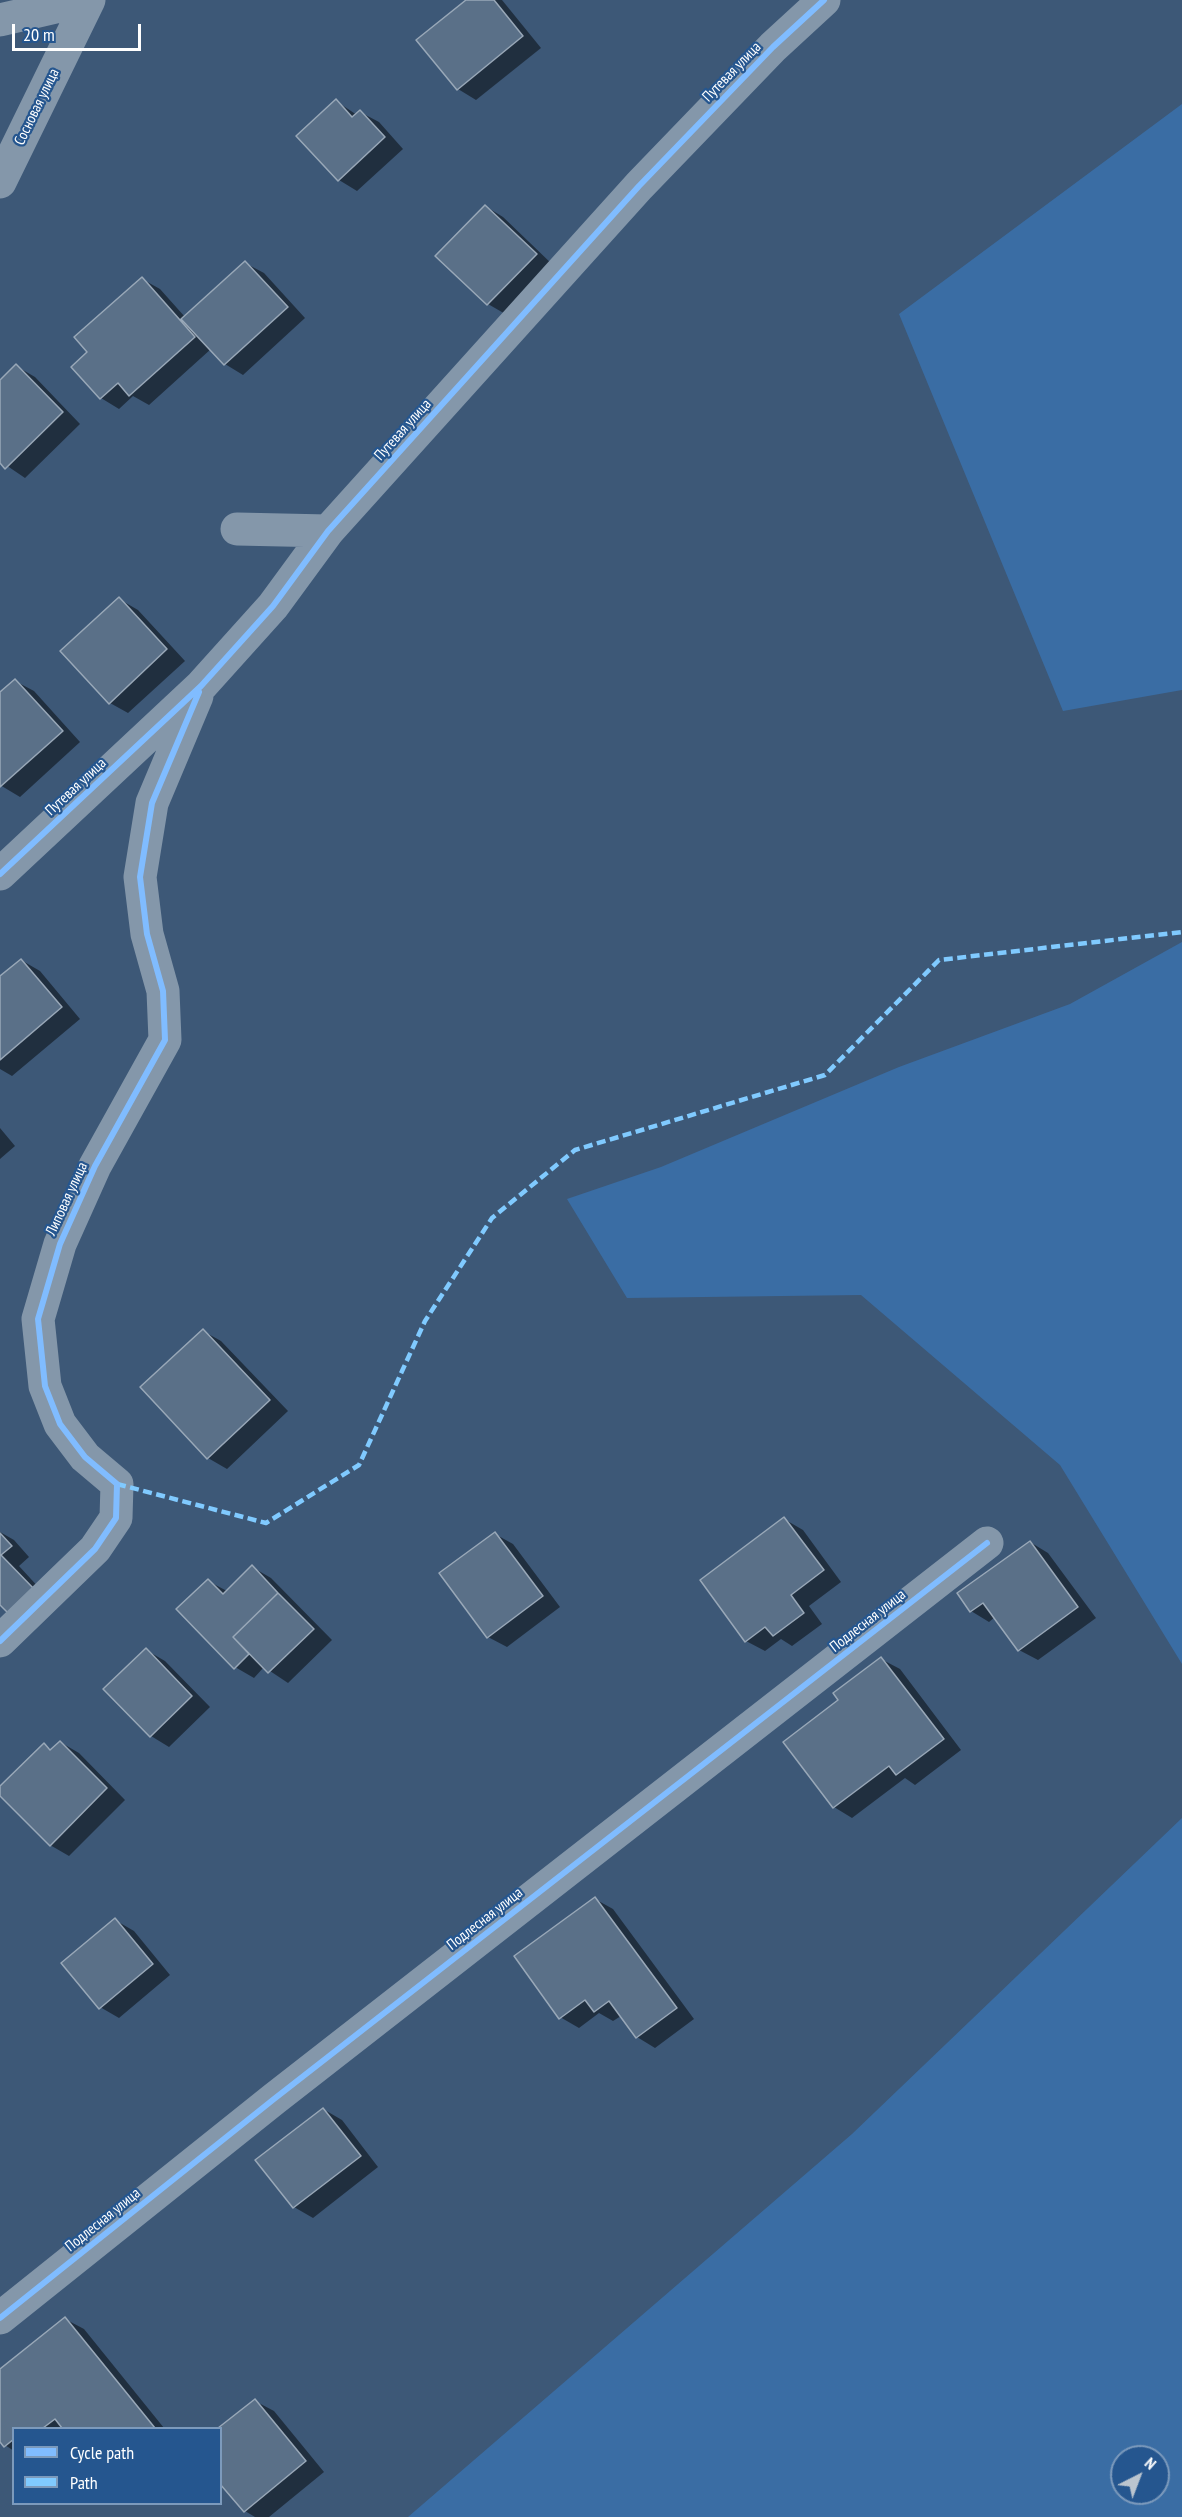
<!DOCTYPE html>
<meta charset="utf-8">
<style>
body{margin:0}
#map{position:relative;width:1182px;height:2517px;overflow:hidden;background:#3d5877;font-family:"PT Sans Narrow",sans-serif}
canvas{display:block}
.legend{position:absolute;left:12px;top:2427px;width:210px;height:78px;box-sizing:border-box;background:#25568f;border:2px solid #7c9abc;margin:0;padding:8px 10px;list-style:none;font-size:18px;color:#fff}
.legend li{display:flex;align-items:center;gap:12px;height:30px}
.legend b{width:30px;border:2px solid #7c9abc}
.north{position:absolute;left:1110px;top:2445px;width:60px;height:60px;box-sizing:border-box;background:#25568f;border:2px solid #7c9abc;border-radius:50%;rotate:42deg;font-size:16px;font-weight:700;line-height:24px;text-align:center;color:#fff}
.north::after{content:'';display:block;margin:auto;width:21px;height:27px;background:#bbc5cf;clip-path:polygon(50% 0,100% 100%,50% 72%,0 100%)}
.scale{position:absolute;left:12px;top:24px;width:129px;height:27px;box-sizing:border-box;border:3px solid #fff;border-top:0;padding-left:8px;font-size:18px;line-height:21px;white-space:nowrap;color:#fff;-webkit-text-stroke:4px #25568f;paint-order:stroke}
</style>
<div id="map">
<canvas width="1182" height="2517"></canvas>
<ul class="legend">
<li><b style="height:8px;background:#80bcff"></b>Cycle path</li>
<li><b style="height:8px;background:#80caff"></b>Path</li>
</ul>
<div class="north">N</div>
<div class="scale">20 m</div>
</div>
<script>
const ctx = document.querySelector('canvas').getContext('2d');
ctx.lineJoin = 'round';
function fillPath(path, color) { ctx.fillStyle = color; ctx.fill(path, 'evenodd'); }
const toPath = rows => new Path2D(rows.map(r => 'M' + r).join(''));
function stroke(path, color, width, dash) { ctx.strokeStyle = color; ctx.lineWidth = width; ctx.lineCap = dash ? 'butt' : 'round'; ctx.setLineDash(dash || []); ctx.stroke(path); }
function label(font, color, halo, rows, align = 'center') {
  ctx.font = font + ' "PT Sans Narrow",sans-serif'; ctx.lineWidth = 4.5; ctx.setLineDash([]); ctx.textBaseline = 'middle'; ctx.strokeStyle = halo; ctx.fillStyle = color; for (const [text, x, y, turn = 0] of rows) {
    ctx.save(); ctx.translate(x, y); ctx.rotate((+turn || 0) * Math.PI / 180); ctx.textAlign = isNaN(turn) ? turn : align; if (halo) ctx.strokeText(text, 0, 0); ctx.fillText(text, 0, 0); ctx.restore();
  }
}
fillPath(toPath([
 [1182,104,1182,690,1063,711,899,314],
 [1182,942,1182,1664,1060,1465,861,1295,627,1298,567,1199,661,1167,899,1067,1070,1004],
 [1182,1818,1182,2517,408,2517,852,2134],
 [1122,2457,1158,2457,1158,2493,1122,2493]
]), '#3a6da4');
fillPath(toPath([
 [469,0,502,0,541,48,476,100,458,89],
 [336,101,357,115,360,112,379,122,403,149,357,191,339,180],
 [485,206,503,217,554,266,507,315,488,304,437,256],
 [245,263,264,273,305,318,243,375,225,364,211,349,149,405,133,396,119,409,101,398,90,352,142,279,160,289,185,317],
 [16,366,35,377,80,424,25,478,0,461,0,382],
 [119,599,138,610,185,661,128,713,110,703],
 [15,681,34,691,80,742,20,797,0,785,0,695],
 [21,960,40,971,80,1019,12,1076,0,1069,0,978],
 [0,1128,15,1146,0,1159],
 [203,1331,221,1341,288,1411,227,1469,208,1458],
 [784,1519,803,1530,841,1582,809,1606,822,1624,792,1646,781,1639,765,1651,746,1641],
 [0,1532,14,1540,29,1557,19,1566,53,1603,0,1603],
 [495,1534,513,1544,560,1607,507,1647,488,1637],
 [1030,1542,1048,1553,1096,1618,1038,1660,1019,1650,995,1617,989,1622,971,1611],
 [252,1567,271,1578,332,1640,288,1683,264,1667,254,1678,235,1667,208,1581,227,1591],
 [146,1650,165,1661,210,1707,169,1747,151,1736],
 [881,1659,900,1669,961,1750,915,1785,905,1778,852,1818,834,1807,841,1701],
 [60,1742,79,1753,125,1800,69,1856,50,1845,0,1794,0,1789,44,1745,52,1750],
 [595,1899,613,1909,694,2019,655,2048,637,2037,621,2016,613,2021,599,2013,579,2028,560,2017],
 [115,1920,134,1931,170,1975,119,2018,100,2007],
 [323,2109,342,2120,378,2167,313,2218,294,2207,257,2160],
 [65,2319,84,2329,164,2428,14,2428,14,2451,5,2445,0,2439,0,2371],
 [255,2401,274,2411,324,2472,269,2517,255,2517,245,2511]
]), '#0007');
const building = toPath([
 [466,0,494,0,523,36,457,90,416,40,466,0],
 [336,99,352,117,360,110,385,137,338,181,296,136,336,99],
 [485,205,537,254,487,305,435,256,485,205],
 [245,261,288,307,224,365,181,319,245,261],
 [142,277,195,337,129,396,118,383,100,399,71,367,87,352,74,337,142,277],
 [16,364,63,412,5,469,0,463,0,380,16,364],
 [119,597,167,649,109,704,60,651,119,597],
 [15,679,63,731,0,787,0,692,15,679],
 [21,959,62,1007,0,1060,0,976,21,959],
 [203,1329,270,1400,207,1459,140,1387,203,1329],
 [784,1517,824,1570,791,1595,804,1613,773,1636,765,1627,745,1642,700,1580,784,1517],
 [495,1532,543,1596,487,1638,439,1573,495,1532],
 [0,1533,12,1546,1,1555,36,1591,10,1615,0,1605,0,1533],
 [1030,1541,1078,1607,1018,1651,983,1603,970,1612,957,1593,1030,1541],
 [252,1565,278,1593,233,1637,249,1654,234,1669,176,1609,208,1579,223,1594,252,1565],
 [278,1593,314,1629,268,1673,233,1637,278,1593],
 [146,1648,192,1696,150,1737,103,1689,146,1648],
 [881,1657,944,1739,896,1775,889,1766,833,1808,783,1742,838,1700,833,1693,881,1657],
 [60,1741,107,1788,50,1846,0,1796,0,1786,44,1743,50,1750,60,1741],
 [595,1897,677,2008,636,2038,609,2001,594,2012,585,2000,559,2019,514,1956,595,1897],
 [115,1918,153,1964,99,2009,61,1963,115,1918],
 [323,2108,361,2156,293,2208,255,2160,323,2108],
 [65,2317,155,2428,62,2428,55,2419,43,2428,14,2428,14,2439,4,2447,0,2442,0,2369,65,2317],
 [255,2399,306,2461,244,2512,220,2484,220,2428,218,2428,255,2399]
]);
fillPath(building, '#5a7088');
stroke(building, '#99a8b8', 1.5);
stroke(toPath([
 [0,20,86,0],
 [0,182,89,0],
 [237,529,328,531],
 [0,874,201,686,273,606,328,531,639,186,773,47,824,0],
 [0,1641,95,1549,116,1518,117,1484,85,1457,60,1424,45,1386,38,1319,60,1244,95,1166,165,1040,163,991,147,934,140,877,152,803,197,696],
 [0,2318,274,2099,987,1543]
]), '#8497aa', 33);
stroke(toPath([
 [117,1484,266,1523,359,1465,425,1321,492,1218,575,1150,825,1075,939,960,1182,932]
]), '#80caff', 4.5, [9, 4.5]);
stroke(toPath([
 [0,874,201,686,273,606,328,531,639,186,773,47,824,0],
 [0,1641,95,1549,116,1518,117,1484,85,1457,60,1424,45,1386,38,1319,60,1244,95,1166,165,1040,163,991,147,934,140,877,152,803,199,692],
 [0,2318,274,2099,987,1543]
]), '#80bcff', 6);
label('15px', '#fff', '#25568f', [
 ["Путевая улица",732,72,-46],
 ["Сосновая улица",37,107,-64],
 ["Путевая улица",403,430,-48],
 ["Путевая улица",76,787,-43],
 ["Липовая улица",67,1199,-65],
 ["Подлесная улица",868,1621,-38],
 ["Подлесная улица",485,1919,-38],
 ["Подлесная улица",103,2220,-39]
]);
</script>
